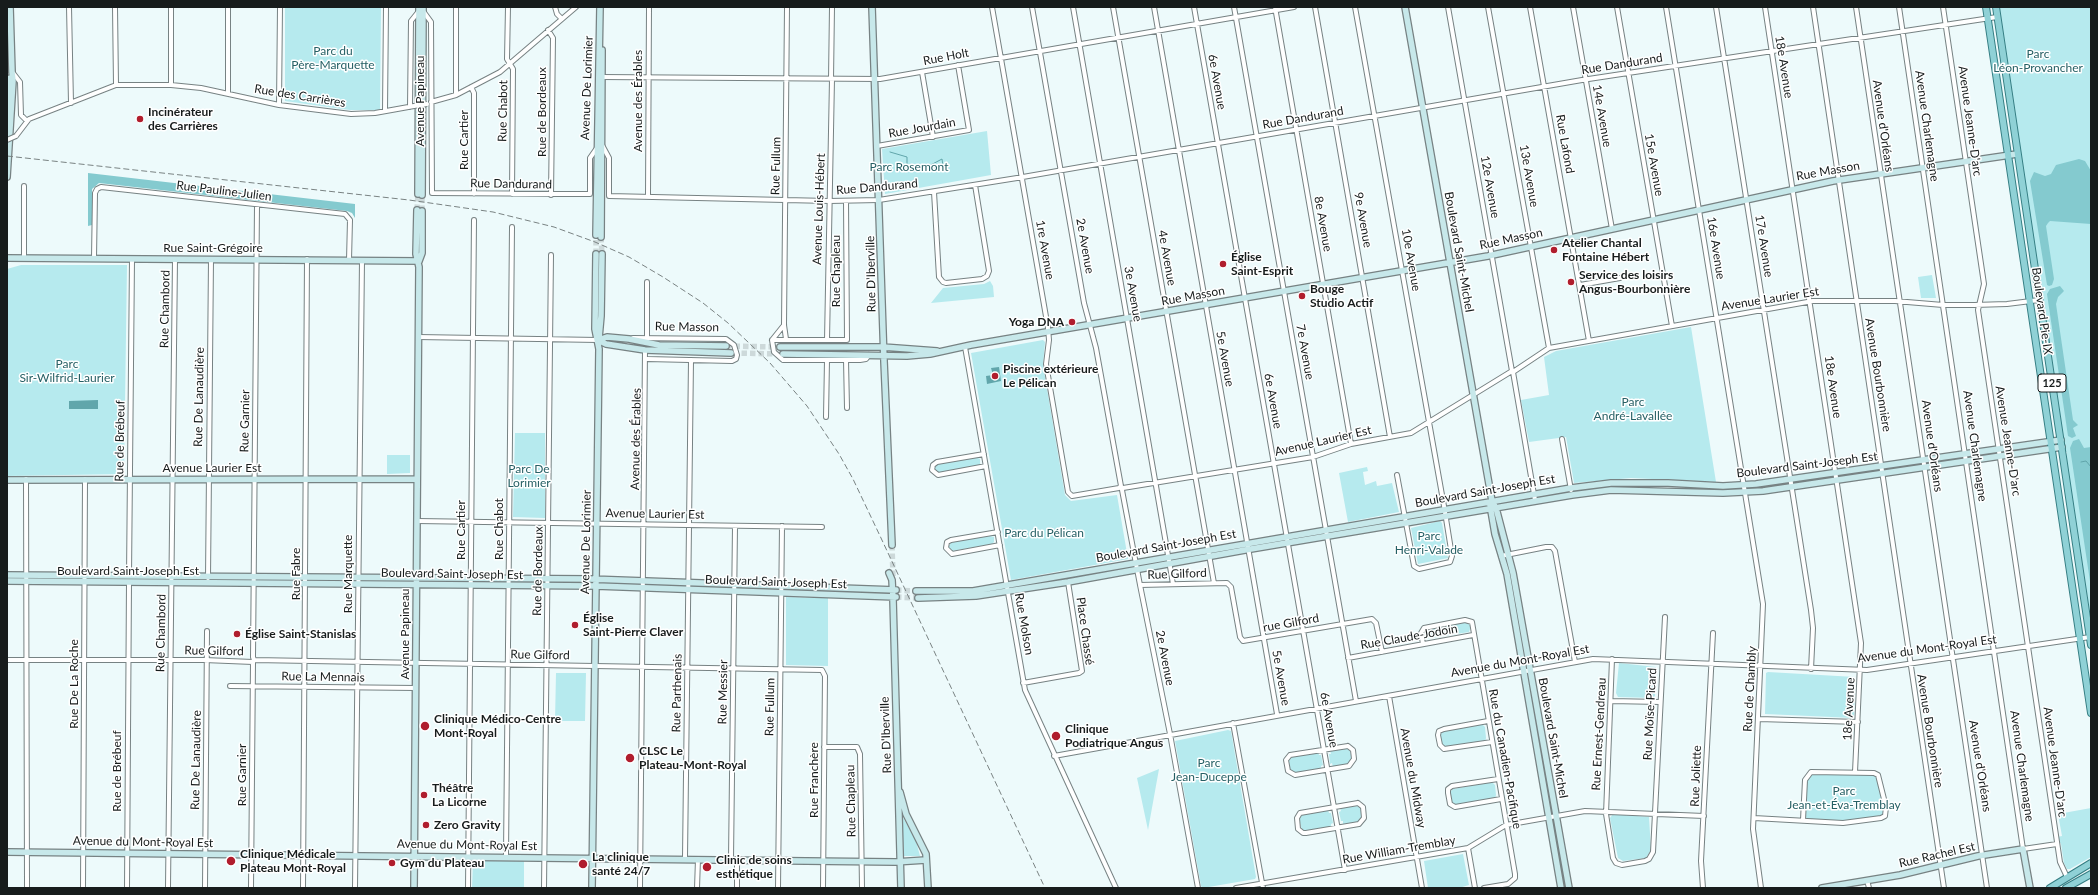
<!DOCTYPE html>
<meta charset="utf-8">
<style>
body{margin:0}
#map{position:relative;width:2098px;height:895px;overflow:hidden;background:#edfafb;font-family:Lato,sans-serif}
canvas{display:block}
.frame{position:absolute;inset:0;border:8px solid #171c1c;pointer-events:none}
</style>
<div id="map">
<canvas width="2098" height="895"></canvas>
<div class="frame"></div>
</div>
<script>
const ctx = document.querySelector('canvas').getContext('2d');
ctx.lineJoin = 'round';
function fillPath(path, color) { ctx.fillStyle = color; ctx.fill(path, 'evenodd'); }
const toPath = rows => new Path2D(rows.map(r => 'M' + r).join(''));
function stroke(path, color, width, dash) { ctx.strokeStyle = color; ctx.lineWidth = width; ctx.lineCap = dash ? 'butt' : 'round'; ctx.setLineDash(dash || []); ctx.stroke(path); }
function label(font, color, halo, rows, align = 'center') {
  ctx.font = font + ' Lato,sans-serif'; ctx.lineWidth = 3; ctx.setLineDash([]); ctx.textBaseline = 'middle'; ctx.strokeStyle = halo; ctx.fillStyle = color; for (const [text, x, y, turn = 0] of rows) {
    ctx.save(); ctx.translate(x, y); ctx.rotate((+turn || 0) * Math.PI / 180); ctx.textAlign = isNaN(turn) ? turn : align; if (halo) ctx.strokeText(text, 0, 0); ctx.fillText(text, 0, 0); ctx.restore();
  }
}
fillPath(toPath([
 [285,7,381,7,380,110,350,110,285,101],
 [1999,7,2091,7,2091,620,2066,456,2067,452,2065,452,2045,316,2046,313,2040,284],
 [987,131,991,175,885,194,882,149],
 [21,265,127,265,124,474,7,476,7,269],
 [1932,275,1936,298,1921,298,1918,277],
 [990,281,993,286,994,297,931,303,943,288,984,284],
 [1691,327,1716,482,1631,478,1574,483,1566,437,1529,442,1521,400,1549,395,1544,357,1556,351],
 [1043,340,1045,342,1043,365,1065,495,1071,501,1117,495,1128,559,1011,580,971,353],
 [515,433,545,433,545,518,513,517],
 [387,455,410,455,410,473,387,474],
 [976,457,980,459,980,465,978,466,939,473,934,470,935,465,938,464],
 [1367,467,1368,471,1363,472,1365,485,1376,481,1377,486,1392,483,1399,512,1348,522,1339,473],
 [1440,521,1442,523,1448,558,1418,564,1411,528],
 [990,536,994,537,994,542,992,544,952,551,948,548,951,542],
 [786,597,828,598,828,666,786,665],
 [1466,622,1471,626,1469,632,1424,639,1423,634,1427,630],
 [1619,663,1656,667,1655,696,1653,698,1618,697,1616,693],
 [1768,672,1855,677,1854,718,1765,714,1766,673],
 [556,673,586,673,585,721,555,721],
 [1482,724,1485,727,1486,738,1485,741,1445,747,1442,744,1440,736,1442,731],
 [1228,730,1231,731,1256,877,1255,879,1203,888,1201,886,1175,741],
 [1348,748,1350,751,1352,759,1349,764,1333,767,1332,763,1330,764,1329,754,1331,754,1330,750],
 [1318,752,1319,755,1321,755,1323,765,1321,766,1321,769,1295,773,1290,770,1289,760,1291,757],
 [1159,769,1148,830,1137,778],
 [1811,772,1874,773,1881,780,1885,816,1856,823,1803,820,1805,780],
 [1492,782,1495,785,1496,795,1495,798,1455,805,1451,802,1450,792,1453,789],
 [1358,806,1361,808,1362,819,1359,822,1343,824,1343,821,1341,821,1339,812,1341,811,1340,808],
 [2091,808,2091,857,2070,869,2067,869,2064,863,2061,844,2058,840,2057,837,2062,836,2058,814],
 [1328,810,1329,813,1331,813,1333,823,1331,824,1331,827,1306,831,1302,830,1299,819,1301,815],
 [901,814,916,841,920,856,904,856],
 [1613,814,1649,817,1651,850,1646,858,1623,861,1618,858,1610,818],
 [1463,854,1469,885,1459,888,1428,888,1424,861],
 [473,861,524,861,524,888,472,888]
]), '#b6eaee');
fillPath(toPath([
 [2079,159,2085,161,2091,171,2091,224,2050,221,2048,223,2046,226,2054,279,2052,285,2049,286,2047,285,2030,181,2034,172,2045,176,2051,174,2056,165],
 [88,173,355,204,355,218,352,213,347,211,99,183,92,189,92,225,88,226],
 [2060,286,2064,291,2058,297,2056,304,2073,420,2078,425,2073,428,2076,436,2072,438,2068,436,2047,294,2050,289],
 [2079,439,2084,448,2091,447,2091,588,2070,448,2073,441]
]), '#84cacf');
fillPath(toPath([
 [999,367,1001,381,987,384,986,376,993,375,991,368],
 [98,400,98,409,69,409,69,401]
]), '#61a6ab');
stroke(toPath([
 [890,152,907,157,907,166,909,167,925,168,942,159,943,166],
 [2081,462,2086,461,2091,467]
]), '#61a6ab', 1);
stroke(toPath([
 [417,210,418,194],
 [422,211,422,195],
 [601,237,602,254],
 [596,254,596,235],
 [726,346,780,347],
 [733,353,780,354],
 [892,545,893,576],
 [896,590,916,591],
 [896,597,918,598]
]), '#cdd9da', 5.5, [5.5, 3]);
const street = toPath([
 [69,7,71,103],
 [115,7,116,85],
 [456,7,456,95],
 [508,7,507,59,513,69,512,194],
 [555,7,557,14,562,19],
 [992,7,1048,328,1049,340,1046,364,1068,492,1072,496,1119,488,1121,486,1096,348,1084,303,1032,7],
 [1073,7,1173,584],
 [1113,7,1214,583],
 [1154,7,1277,714],
 [1194,7,1345,870],
 [1234,7,1356,701],
 [1275,7,1351,444],
 [1315,7,1390,437],
 [1355,7,1444,506,1452,556,1450,562,1419,569,1414,566,1397,475],
 [1488,7,1549,348],
 [1530,7,1589,341],
 [1573,7,1612,229],
 [1617,7,1672,326],
 [1666,7,1763,604,1753,829,1761,888],
 [1716,7,1811,610,1813,628,1811,669],
 [1765,7,1861,643,1855,772],
 [1813,7,1944,888],
 [1856,7,1987,888],
 [1899,7,2023,849,2057,844],
 [1943,7,1984,284,1978,310,2060,862,2067,877],
 [423,11,431,22,432,193,590,194,590,158,597,148],
 [548,30,553,38,551,195],
 [922,72,933,137],
 [13,73,20,82,21,115,27,121],
 [601,77,880,79,1294,7],
 [831,79,832,7],
 [171,85,171,7],
 [471,87,474,93,474,194],
 [228,94,228,7],
 [431,102,456,95,500,72,576,7],
 [279,105,280,7],
 [410,107,411,21,419,11],
 [385,111,386,7],
 [16,136,29,119,116,85,171,85,201,88,279,105,351,114,375,113,414,106],
 [602,145,609,158,609,196,829,201,879,200,1017,178,1582,80,1997,17],
 [877,146,969,130,958,65],
 [24,186,24,258],
 [934,192,939,277,943,282,946,283,982,279,987,276,989,271,975,185],
 [648,195,649,7],
 [257,205,253,657,254,660,822,670,825,676,823,888],
 [94,258,95,193,97,189,101,187,345,214,350,220,349,260],
 [1580,285,1620,278],
 [418,337,598,340],
 [633,338,726,339,734,345,737,355,736,359,732,361,647,359],
 [647,339,647,282],
 [786,339,784,325,787,7],
 [772,340,847,340,846,201],
 [772,340,774,352,783,360,860,360,866,359,869,355],
 [772,340,784,325],
 [827,340,832,79],
 [965,347,1025,690,1116,888],
 [846,360,847,408],
 [826,417,827,360],
 [1562,439,1571,490],
 [984,454,937,462,933,465,932,470,938,475,986,466],
 [26,479,27,888],
 [1535,500,1513,372,1549,348,1813,301,1895,301,1943,305,1974,305,2007,304,2039,300],
 [417,521,822,527],
 [998,532,951,540,947,542,946,548,952,554,1000,545],
 [1501,556,1546,547,1552,547,1555,551,1575,662],
 [129,576,132,259],
 [208,578,211,259],
 [1140,585,1170,734,1198,888],
 [1423,644,1421,633,1424,628,1465,620,1472,622,1515,874,1515,878,1508,884,1484,888],
 [1382,652,1376,623,1372,619,1243,641,1240,637,1231,587,1227,583,1140,585,1122,490,1123,488,1313,457,1351,444,1411,433,1512,371,1448,7],
 [1348,658,1473,635],
 [1612,659,1606,814,1613,858,1616,863,1622,865,1645,861,1649,859,1653,852,1665,617],
 [7,660,204,660,253,662,251,888],
 [1023,683,1079,673,1082,671,1068,582],
 [230,686,416,688],
 [1389,696,1422,888],
 [1611,701,1660,702],
 [1759,719,1858,722],
 [1488,721,1444,729,1439,731,1438,735,1440,745,1444,749,1492,742],
 [1233,723,1263,888],
 [1348,746,1353,750,1354,759,1349,766,1295,775,1288,771,1286,760,1290,755,1348,746],
 [824,747,857,747,860,754,862,888],
 [1054,756,1593,659,1867,670,2090,637],
 [1498,779,1452,786,1448,789,1448,793,1450,804,1455,807,1501,799],
 [1358,803,1363,807,1364,818,1359,824,1306,833,1303,833,1298,829,1297,818,1300,813,1358,803],
 [1754,818,1843,823,1881,818,1885,816,1886,807,1878,775,1874,773,1811,772,1805,780,1803,820],
 [1468,848,1475,888],
 [506,856,512,227],
 [685,858,691,360],
 [731,859,735,526],
 [1867,880,1869,888],
 [83,888,85,479],
 [127,888,129,582],
 [168,888,175,259],
 [205,888,207,631],
 [303,888,307,259],
 [355,888,362,260],
 [468,888,474,220],
 [544,888,551,255],
 [640,888,645,350],
 [697,888,698,859],
 [737,888,737,859],
 [778,888,782,526],
 [1236,888,1468,848,1506,825,1585,811,1704,816],
 [1703,888,1701,861,1713,633]
]);
const secondary = toPath([
 [872,7,884,361,892,545],
 [1405,7,1492,501,1496,508,1513,573,1569,888],
 [7,117,10,78],
 [7,177,13,81,12,72,10,7],
 [418,194,419,7],
 [422,195,423,7],
 [596,235,600,7],
 [601,237,602,50],
 [7,258,419,261],
 [419,261,422,253,422,211],
 [599,338,601,316,602,254],
 [598,340,606,344,645,350,731,353],
 [598,340,607,337,629,339,659,345,726,346],
 [780,347,883,347,937,351],
 [783,354,907,356,930,354,971,345,1488,256,1833,181,2017,154],
 [7,480,417,479],
 [1490,505,1495,534,1507,574,1561,888],
 [889,573,892,580,893,599,901,888],
 [7,575,590,579,896,590],
 [7,581,596,586,896,597],
 [916,591,973,591,1002,586,1571,488,1611,483,1668,483,1723,486,1756,484,2061,440],
 [918,598,976,596,1068,582,1245,550,1572,495,1611,490,1723,493,1763,491,2062,447],
 [900,792,906,814,926,854,928,888],
 [7,852,895,862,926,860],
 [414,888,419,267,416,254,417,210],
 [592,888,599,349,595,329,596,254],
 [1822,888,1900,875,1978,856,2023,849,2030,888]
]);
const primary = toPath([
 [1986,7,2091,713],
 [1996,7,2091,645],
 [2050,888,2091,863],
 [2066,888,2091,874]
]);
stroke(street, '#778283', 6);
stroke(secondary, '#778283', 8);
stroke(primary, '#357e83', 8);
stroke(street, '#fff', 4);
stroke(secondary, '#c7e8ea', 5.5);
stroke(primary, '#8fd1d6', 6);
stroke(toPath([
 [7,156,409,200,493,212,554,227,595,242,629,257,663,277,703,303,728,323,770,363,807,406,839,454,853,479,881,538,1045,888]
]), '#798282', 1, [6, 3]);
const streetBridge = toPath([
 [414,106,427,104],
 [7,140,16,136]
]);
stroke(streetBridge, '#778283', 6, []);
stroke(streetBridge, '#fff', 4);
for (const [x, y, r, color] of [
 [140,119,4,"#b01d2d"],
 [1554,250,4,"#b01d2d"],
 [1223,264,4,"#b01d2d"],
 [1571,282,4,"#b01d2d"],
 [1302,296,4,"#b01d2d"],
 [1072,322,4,"#b01d2d"],
 [995,376,4,"#b01d2d"],
 [575,625,4,"#b01d2d"],
 [237,634,4,"#b01d2d"],
 [425,726,5,"#b01d2d"],
 [1056,736,5,"#b01d2d"],
 [630,758,5,"#b01d2d"],
 [424,795,4,"#b01d2d"],
 [426,825,4,"#b01d2d"],
 [231,861,5,"#b01d2d"],
 [392,863,4,"#b01d2d"],
 [583,864,5,"#b01d2d"],
 [707,867,5,"#b01d2d"]
]) { const dot = new Path2D(); dot.arc(x, y, r, 0, 2 * Math.PI); ctx.fillStyle = color; ctx.fill(dot); stroke(dot, '#fff', 1.5); }
for (const [x, y, w] of [
 [2052,383,28]
]) { const box = new Path2D(); box.roundRect(x - w / 2, y - 9, w, 18, 3); ctx.fillStyle = '#fff'; ctx.fill(box); stroke(box, '#171c1c', 1); }
label('bold 11px', '#171c1c', null, [
 ["125",2052,383]
]);
label('12px', '#266065', '#fff', [
 ["Parc du",333,51],
 ["Père-Marquette",333,65],
 ["Parc",2038,54],
 ["Léon-Provancher",2038,68],
 ["Parc Rosemont",909,167],
 ["Parc",67,364],
 ["Sir-Wilfrid-Laurier",67,378],
 ["Parc",1633,402],
 ["André-Lavallée",1633,416],
 ["Parc De",529,469],
 ["Lorimier",529,483],
 ["Parc du Pélican",1044,533],
 ["Parc",1429,536],
 ["Henri-Valade",1429,550],
 ["Parc",1209,763],
 ["Jean-Duceppe",1209,777],
 ["Parc",1844,791],
 ["Jean-et-Éva-Tremblay",1844,805]
]);
label('12px', '#171c1c', '#fff', [
 ["Rue Holt",946,57,-11],
 ["Rue Dandurand",1622,64,-9],
 ["18e Avenue",1784,67,81],
 ["6e Avenue",1217,82,80],
 ["Avenue De Lorimier",587,88,-88],
 ["Rue des Carrières",300,96,9],
 ["Avenue Papineau",420,101,-90],
 ["Avenue des Érables",638,101,-90],
 ["Rue Chabot",503,111,-89],
 ["Rue de Bordeaux",542,112,-90],
 ["14e Avenue",1602,116,80],
 ["Rue Dandurand",1303,118,-10],
 ["Avenue Jeanne-D'arc",1970,121,82],
 ["Avenue d'Orléans",1883,126,82],
 ["Avenue Charlemagne",1927,126,82],
 ["Rue Jourdain",922,128,-10],
 ["Rue Cartier",464,140,-90],
 ["Rue Lafond",1565,144,80],
 ["15e Avenue",1654,165,80],
 ["Rue Fullum",776,166,-89],
 ["Rue Masson",1828,171,-10],
 ["13e Avenue",1529,176,80],
 ["Rue Dandurand",511,184,1],
 ["Rue Dandurand",877,187,-5],
 ["12e Avenue",1490,187,80],
 ["Rue Pauline-Julien",224,191,7],
 ["Avenue Louis-Hébert",819,209,-88],
 ["9e Avenue",1363,220,80],
 ["8e Avenue",1323,224,80],
 ["Rue Masson",1511,239,-12],
 ["2e Avenue",1085,246,80],
 ["17e Avenue",1764,246,81],
 ["Rue Saint-Grégoire",213,248],
 ["16e Avenue",1716,248,81],
 ["1re Avenue",1045,250,80],
 ["Boulevard Saint-Michel",1459,252,80],
 ["4e Avenue",1167,258,80],
 ["10e Avenue",1411,260,80],
 ["Rue Chapleau",836,271,-90],
 ["Rue D'Iberville",871,274,-91],
 ["3e Avenue",1133,294,80],
 ["Rue Masson",1193,296,-10],
 ["Avenue Laurier Est",1770,299,-9],
 ["Rue Chambord",165,309,-89],
 ["Boulevard Pie-IX",2042,311,82],
 ["Rue Masson",687,327,1],
 ["7e Avenue",1305,352,80],
 ["5e Avenue",1225,359,80],
 ["Avenue Bourbonnière",1878,375,81],
 ["18e Avenue",1833,387,82],
 ["Rue De Lanaudière",199,397,-89],
 ["6e Avenue",1273,401,80],
 ["Rue Garnier",245,421,-89],
 ["Avenue des Érables",636,439,-89],
 ["Rue de Brébeuf",120,441,-89],
 ["Avenue Laurier Est",1323,441,-13],
 ["Avenue Jeanne-D'arc",2008,441,81],
 ["Avenue d'Orléans",1932,446,82],
 ["Avenue Charlemagne",1975,446,82],
 ["Boulevard Saint-Joseph Est",1807,465,-7],
 ["Avenue Laurier Est",212,468],
 ["Boulevard Saint-Joseph Est",1485,491,-10],
 ["Avenue Laurier Est",655,514,1],
 ["Rue Chabot",499,529,-90],
 ["Rue Cartier",461,530,-90],
 ["Avenue De Lorimier",586,542,-89],
 ["Boulevard Saint-Joseph Est",1166,546,-10],
 ["Boulevard Saint-Joseph Est",128,571],
 ["Rue de Bordeaux",538,571,-89],
 ["Rue Fabre",296,574,-90],
 ["Rue Marquette",348,574,-90],
 ["Boulevard Saint-Joseph Est",452,574,1],
 ["Rue Gilford",1177,574,-2],
 ["Boulevard Saint-Joseph Est",776,582,2],
 ["rue Gilford",1291,623,-10],
 ["Rue Molson",1024,624,80],
 ["Place Chassé",1085,631,82],
 ["Rue Chambord",161,633,-89],
 ["Avenue Papineau",405,634,-90],
 ["Rue Claude-Jodoin",1409,637,-10],
 ["Avenue du Mont-Royal Est",1927,649,-8],
 ["Rue Gilford",214,651,1],
 ["Rue Gilford",540,655,1],
 ["2e Avenue",1165,658,79],
 ["Avenue du Mont-Royal Est",1520,661,-10],
 ["Rue La Mennais",323,677,1],
 ["5e Avenue",1281,678,80],
 ["Rue De La Roche",74,684,-90],
 ["Rue de Chambly",1750,689,-87],
 ["Rue Messier",723,692,-89],
 ["Rue Parthenais",677,693,-89],
 ["Rue Fullum",770,707,-89],
 ["18e Avenue",1849,709,-87],
 ["Rue Moïse-Picard",1650,714,-87],
 ["6e Avenue",1329,720,80],
 ["Avenue Bourbonnière",1930,731,81],
 ["Rue Ernest-Gendreau",1599,734,-87],
 ["Rue D'Iberville",886,735,-92],
 ["Boulevard Saint-Michel",1553,738,80],
 ["Rue du Canadien-Pacifique",1505,759,80],
 ["Rue De Lanaudière",196,760,-89],
 ["Avenue Jeanne-D'arc",2055,762,82],
 ["Avenue d'Orléans",1980,766,81],
 ["Avenue Charlemagne",2022,766,82],
 ["Rue de Brébeuf",117,771,-90],
 ["Rue Garnier",242,775,-90],
 ["Rue Joliette",1696,776,-88],
 ["Avenue du Midway",1413,778,80],
 ["Rue Franchère",814,780,-90],
 ["Rue Chapleau",851,801,-91],
 ["Avenue du Mont-Royal Est",143,842,1],
 ["Avenue du Mont-Royal Est",467,845,1],
 ["Rue William-Tremblay",1399,850,-10],
 ["Rue Rachel Est",1937,855,-13]
]);
label('bold 12px', '#171c1c', '#fff', [
 ["Incinérateur",148,112],
 ["des Carrières",148,126],
 ["Atelier Chantal",1562,243],
 ["Fontaine Hébert",1562,257],
 ["Église",1231,257],
 ["Saint-Esprit",1231,271],
 ["Service des loisirs",1579,275],
 ["Angus-Bourbonnière",1579,289],
 ["Bouge",1310,289],
 ["Studio Actif",1310,303],
 ["Yoga DNA",1064,322,"right"],
 ["Piscine extérieure",1003,369],
 ["Le Pélican",1003,383],
 ["Église",583,618],
 ["Saint-Pierre Claver",583,632],
 ["Église Saint-Stanislas",245,634],
 ["Clinique Médico-Centre",434,719],
 ["Mont-Royal",434,733],
 ["Clinique",1065,729],
 ["Podiatrique Angus",1065,743],
 ["CLSC Le",639,751],
 ["Plateau-Mont-Royal",639,765],
 ["Théâtre",432,788],
 ["La Licorne",432,802],
 ["Zero Gravity",434,825],
 ["Clinique Médicale",240,854],
 ["Plateau Mont-Royal",240,868],
 ["La clinique",592,857],
 ["santé 24/7",592,871],
 ["Clinic de soins",716,860],
 ["esthétique",716,874],
 ["Gym du Plateau",400,863]
], 'left');
</script>
